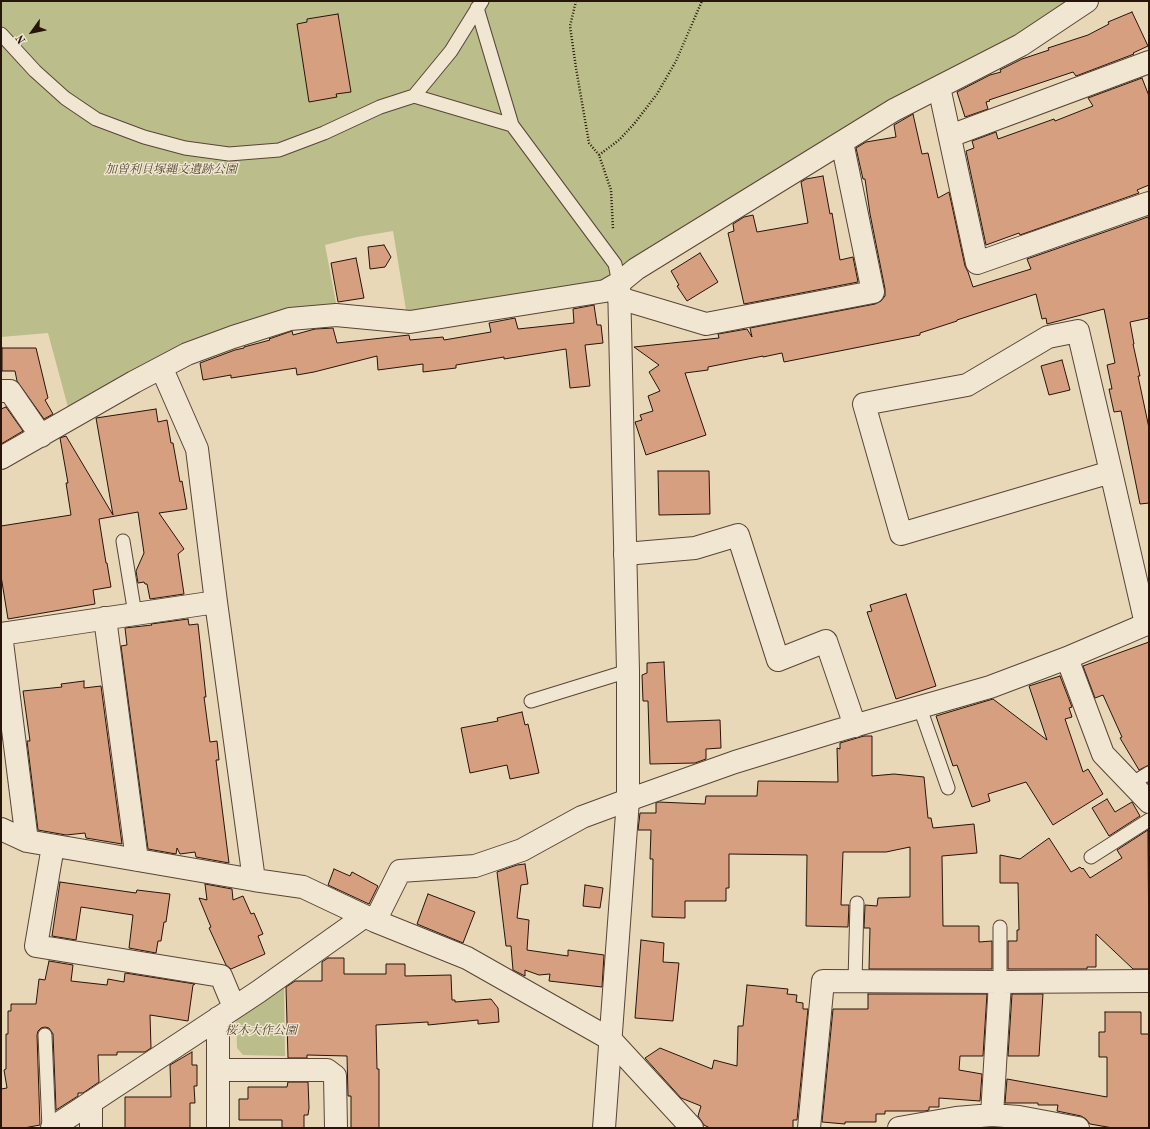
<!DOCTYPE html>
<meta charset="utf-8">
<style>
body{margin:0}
#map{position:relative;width:1150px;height:1129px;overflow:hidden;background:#e9d8b8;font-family:"Old Standard TT",serif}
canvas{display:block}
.frame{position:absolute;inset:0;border:2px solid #27140a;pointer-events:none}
.north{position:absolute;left:12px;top:12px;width:40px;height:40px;-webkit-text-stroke:3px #f1e6d1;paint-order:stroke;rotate:237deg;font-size:11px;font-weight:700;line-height:16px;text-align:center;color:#27140a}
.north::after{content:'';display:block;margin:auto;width:14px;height:18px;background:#27140a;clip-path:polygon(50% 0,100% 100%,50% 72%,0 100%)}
</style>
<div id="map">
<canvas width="1150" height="1129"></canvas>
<div class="frame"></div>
<div class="north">N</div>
</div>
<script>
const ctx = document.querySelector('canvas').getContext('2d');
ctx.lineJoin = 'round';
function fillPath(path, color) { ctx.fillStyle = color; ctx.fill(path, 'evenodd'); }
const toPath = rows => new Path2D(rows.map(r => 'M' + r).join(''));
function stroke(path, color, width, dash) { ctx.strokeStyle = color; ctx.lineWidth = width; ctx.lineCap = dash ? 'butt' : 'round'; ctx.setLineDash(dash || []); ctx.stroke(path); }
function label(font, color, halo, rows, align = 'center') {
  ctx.font = font + ' "Old Standard TT","Noto Serif JP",serif'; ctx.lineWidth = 3; ctx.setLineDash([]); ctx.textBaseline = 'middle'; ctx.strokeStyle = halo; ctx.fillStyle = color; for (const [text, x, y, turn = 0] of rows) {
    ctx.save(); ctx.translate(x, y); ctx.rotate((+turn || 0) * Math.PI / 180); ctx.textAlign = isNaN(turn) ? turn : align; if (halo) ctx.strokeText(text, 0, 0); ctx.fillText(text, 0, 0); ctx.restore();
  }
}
fillPath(toPath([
 [1,1,1076,1,606,282,407,316,393,231,357,237,325,245,337,308,292,309,69,411,48,333,1,337],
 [284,979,285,1056,243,1055,237,1048,236,1014]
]), '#bbbd8b');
const building = toPath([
 [1132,12,1148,46,1133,53,1134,54,1076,76,1073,72,989,100,990,101,986,102,988,109,965,117,957,92,990,75,1001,72,1000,70,1022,59,1049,50,1048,48,1088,35,1109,24,1108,22,1132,12],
 [338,14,351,92,336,94,337,97,309,102,297,24,307,22,307,19,338,14],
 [1142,78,1149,96,1149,185,1137,190,1139,193,1020,235,1019,233,986,245,966,151,974,148,972,141,996,132,998,139,1054,119,1055,121,1093,106,1088,98,1142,78],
 [913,114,922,154,928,153,938,198,949,192,965,266,968,272,973,287,1031,269,1027,259,1148,217,1149,220,1149,318,1130,322,1134,344,1133,344,1140,376,1138,376,1149,428,1149,503,1140,504,1121,411,1114,412,1109,389,1112,389,1107,365,1115,363,1104,309,1047,324,1046,318,1042,319,1036,294,957,320,957,321,920,333,920,335,784,362,782,353,763,357,763,356,708,367,708,370,685,373,706,435,646,455,635,422,642,420,640,415,653,411,648,396,660,391,649,372,659,365,634,347,719,338,718,334,747,329,752,337,750,328,875,304,881,301,885,296,885,289,870,214,865,179,863,179,856,148,866,142,896,137,894,125,913,114],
 [823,176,830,214,832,213,840,260,853,257,858,282,744,304,728,233,734,231,733,224,744,217,753,215,757,232,808,223,801,182,806,179,823,176],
 [384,245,391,257,385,267,370,269,368,247,384,245],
 [700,253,718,282,687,301,677,286,679,285,671,271,700,253],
 [356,258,364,298,338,302,331,263,356,258],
 [594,305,597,325,601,325,603,343,585,345,590,386,570,388,566,349,504,359,504,357,456,365,456,368,423,372,423,364,378,370,377,356,314,372,297,375,296,368,231,378,231,375,203,380,200,363,235,350,244,348,244,347,270,340,269,339,292,331,293,335,315,329,333,328,337,343,409,335,410,340,443,337,444,340,491,332,489,323,515,318,518,329,574,323,573,309,594,305],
 [2,348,36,348,48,398,45,400,53,414,44,419,17,381,15,371,2,371,2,348],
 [1062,360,1070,390,1049,395,1041,366,1062,360],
 [6,407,23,431,1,444,1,409,6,407],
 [156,409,158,422,167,420,171,443,173,443,180,482,182,481,187,509,159,513,184,549,178,554,184,594,150,599,147,584,145,584,144,582,138,583,136,571,144,553,138,512,99,519,106,563,107,563,111,587,93,590,95,604,8,619,1,576,1,526,71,515,66,483,68,483,60,438,66,436,113,515,96,418,156,409],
 [658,471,709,471,710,514,659,515,658,471],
 [906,594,936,686,896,699,867,612,872,611,870,605,906,594],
 [188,619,189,625,198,624,206,697,204,697,210,742,217,741,219,760,216,760,229,863,196,857,195,852,180,854,177,848,176,854,148,849,121,646,127,645,125,628,152,625,151,624,188,619],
 [1149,642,1149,765,1139,770,1120,738,1122,737,1103,695,1095,698,1083,666,1149,642],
 [664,662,667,722,720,720,721,748,706,749,706,759,695,763,650,764,648,701,643,701,642,675,647,673,647,663,664,662],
 [1060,676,1072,707,1069,708,1072,717,1065,719,1083,772,1088,769,1103,794,1053,825,1026,782,988,794,990,801,972,807,957,765,953,766,936,716,993,699,1047,740,1029,686,1060,676],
 [84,681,84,688,101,686,122,844,86,838,85,833,66,835,38,830,27,741,30,741,23,691,62,687,61,684,84,681],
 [522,712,525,725,528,724,539,773,510,779,507,765,470,773,461,728,498,721,497,718,522,712],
 [864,736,872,736,872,776,894,774,924,777,928,818,931,818,933,828,974,824,977,853,942,856,943,926,979,926,979,942,992,941,992,969,869,969,870,928,864,928,865,905,877,906,878,898,910,897,910,847,886,852,843,852,841,905,849,905,848,927,806,926,807,855,729,854,729,888,726,888,726,901,685,901,685,918,652,917,653,859,650,859,651,830,638,830,640,813,656,813,656,803,658,802,705,804,706,796,757,796,758,781,838,782,837,748,840,749,840,743,864,736],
 [1107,799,1115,812,1132,802,1140,816,1109,836,1092,808,1107,799],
 [1148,830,1149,969,1133,969,1096,934,1096,967,1087,967,1087,969,1008,969,1008,941,1017,941,1017,930,1019,930,1018,883,1000,883,1000,855,1020,859,1049,838,1071,872,1080,867,1082,869,1083,868,1090,878,1122,858,1117,850,1148,830],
 [525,864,528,884,521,885,517,918,529,920,527,950,568,956,568,950,604,955,602,987,549,981,550,974,539,975,525,970,525,976,513,970,511,946,506,946,497,872,517,865,525,864],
 [334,869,350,876,352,872,378,886,369,904,328,885,334,869],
 [60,882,136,893,137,890,170,894,166,922,164,922,161,941,158,941,156,953,129,948,133,915,81,907,76,940,52,936,60,882],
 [205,884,232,889,233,900,243,896,251,914,254,913,263,934,258,936,265,954,231,969,226,965,209,928,211,927,199,898,207,900,205,884],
 [585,885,603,888,600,908,583,906,585,885],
 [428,894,475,912,463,943,417,924,428,894],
 [641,940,664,943,663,962,679,963,673,1021,635,1018,641,940],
 [328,958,344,958,344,974,386,974,386,964,405,964,405,976,451,975,452,1000,455,1000,455,1002,491,999,498,1008,499,1022,478,1024,478,1020,428,1025,428,1022,376,1025,377,1069,379,1069,379,1128,351,1128,351,1096,348,1096,347,1056,307,1055,307,1058,288,1058,286,987,295,981,322,981,322,962,328,958],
 [49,961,73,965,71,981,107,985,108,979,124,982,125,973,195,984,193,985,188,1021,150,1015,151,1048,145,1052,117,1052,117,1055,98,1055,99,1082,83,1093,78,1093,78,1096,56,1110,53,1034,49,1028,45,1027,41,1028,38,1031,37,1035,40,1125,24,1128,1,1128,1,1089,7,1088,4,1070,6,1069,6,1034,8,1034,8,1011,11,1011,11,1004,36,1004,39,979,45,980,49,961],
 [747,985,788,989,787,994,797,995,796,1002,803,1003,803,1009,808,1009,797,1120,793,1120,793,1128,710,1128,704,1125,698,1116,701,1106,681,1098,645,1058,660,1048,712,1069,714,1060,737,1066,738,1026,743,1026,747,985],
 [868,994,987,994,983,1056,960,1056,959,1070,982,1074,980,1101,939,1098,939,1107,929,1107,929,1110,925,1111,885,1111,885,1114,876,1114,876,1122,845,1122,845,1124,822,1122,833,1009,868,1009,868,994],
 [1012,994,1043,994,1039,1056,1008,1056,1012,994],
 [1105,1012,1141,1012,1141,1034,1149,1034,1149,1128,1113,1128,1090,1124,1086,1119,1081,1116,1057,1111,1058,1105,1038,1105,1038,1103,1005,1103,1007,1079,1107,1097,1107,1057,1099,1057,1099,1032,1105,1032,1105,1012],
 [192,1052,192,1065,197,1065,197,1086,194,1086,195,1103,190,1103,190,1128,125,1128,125,1097,171,1097,170,1065,192,1052],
 [288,1082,308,1082,309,1108,308,1115,304,1115,304,1128,282,1128,282,1120,239,1120,239,1099,248,1099,248,1087,287,1087,288,1082]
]);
fillPath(building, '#d69f80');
stroke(building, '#27140a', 1);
const service = toPath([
 [477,8,512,125],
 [1,34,35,71,65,98,96,119,144,137,185,148,229,154,279,150,324,133,380,107,414,96,451,51,482,1],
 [414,96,512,125,615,264,619,283],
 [123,541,135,614],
 [531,701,628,671],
 [920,708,948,788],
 [1131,784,1149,773],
 [1091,857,1149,820],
 [1000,927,1000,982],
 [855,981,857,903],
 [45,1035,49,1128]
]);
const minor = toPath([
 [939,87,977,263,1149,203],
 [950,136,1149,62],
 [619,298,706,324,873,292,842,142],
 [162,369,197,449,216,602,254,880],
 [1,391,10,391,41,436],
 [1,458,134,382,187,354,233,337,290,319,336,315,410,322,605,291,619,283,636,269,894,110,1021,45,1087,1],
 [1111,472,901,534,864,404,967,385,1048,337,1078,331,1111,472,1146,624],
 [625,554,695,548,738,535,778,660,826,641,855,726],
 [105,618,137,860],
 [1067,658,1103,754,1149,802],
 [1,829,27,841,254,880,303,887,375,921,467,958,610,1039,692,1128],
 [27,841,1,634,216,602],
 [53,846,36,946,221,976,234,1007],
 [375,921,400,871,475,866,522,850,582,817,628,800,735,762,836,731,990,687,1067,658,1149,623],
 [218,1018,218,1128],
 [218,1070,327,1070,335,1076,336,1128],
 [91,1102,91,1128],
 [992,1115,1000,982],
 [52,1128,258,992,365,916],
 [809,1128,823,981,1000,982,1149,981],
 [899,1128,956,1118,992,1115,1019,1117,1078,1128]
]);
const tertiary = toPath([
 [604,1128,628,800,628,671,619,283]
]);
stroke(service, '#584536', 15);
stroke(minor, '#584536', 24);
stroke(tertiary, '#584536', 24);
stroke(toPath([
 [576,1,570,26,576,68,589,143,599,155,611,190,613,229],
 [599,155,619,140,634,124,657,94,676,61,702,1]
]), '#27140a', 2.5, [1, 2]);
stroke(service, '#f1e6d1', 13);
stroke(minor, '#f1e6d1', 22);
stroke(tertiary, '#f1e6d1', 22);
label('italic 12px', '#534731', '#f1e6d1', [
 ["加曽利貝塚縄文遺跡公園",171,170],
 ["桜木大作公園",261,1031]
]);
</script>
